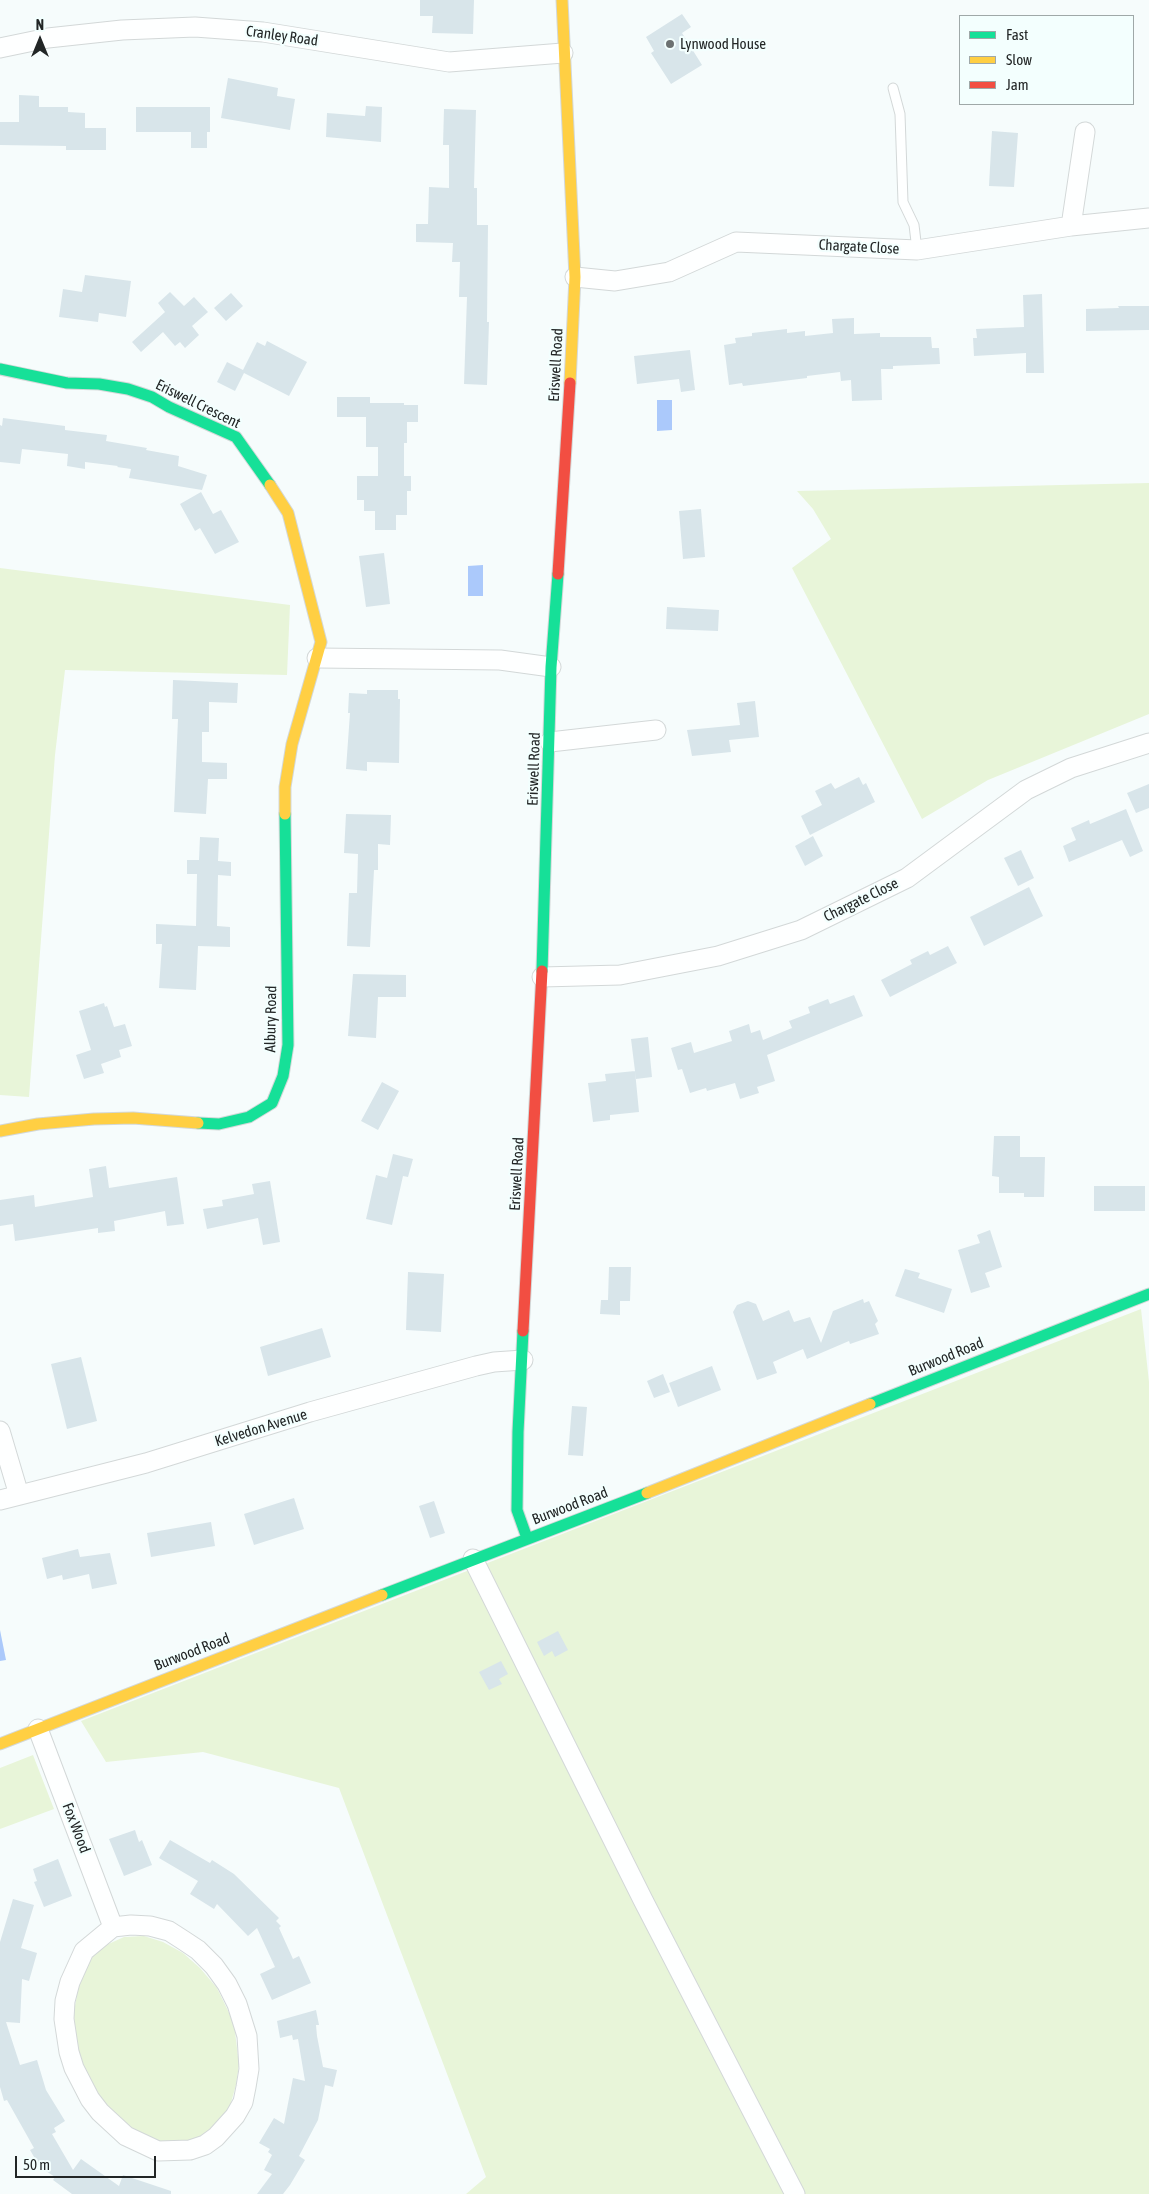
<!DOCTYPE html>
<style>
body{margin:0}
#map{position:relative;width:1149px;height:2194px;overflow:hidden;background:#f6fcfc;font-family:"Asap Condensed",sans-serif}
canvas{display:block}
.legend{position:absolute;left:959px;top:15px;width:175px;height:90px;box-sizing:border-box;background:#f3fffe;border:1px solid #9fa8a8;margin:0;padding:6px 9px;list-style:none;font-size:15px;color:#222626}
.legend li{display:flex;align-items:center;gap:10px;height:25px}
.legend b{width:25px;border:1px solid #9fa8a8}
.north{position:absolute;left:15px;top:15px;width:50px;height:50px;-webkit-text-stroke:4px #f3fffe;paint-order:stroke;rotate:0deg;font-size:14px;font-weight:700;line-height:20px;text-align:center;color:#222626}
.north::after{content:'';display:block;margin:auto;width:18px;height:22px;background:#222626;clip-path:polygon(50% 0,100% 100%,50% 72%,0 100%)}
.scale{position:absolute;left:15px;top:2156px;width:141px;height:22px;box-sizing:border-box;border:2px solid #222626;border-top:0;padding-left:6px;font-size:15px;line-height:18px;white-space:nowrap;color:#222626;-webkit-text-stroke:4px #f3fffe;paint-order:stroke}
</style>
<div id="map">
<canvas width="1149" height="2194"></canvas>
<ul class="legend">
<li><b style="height:6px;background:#16e098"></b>Fast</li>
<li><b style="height:6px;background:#ffcf43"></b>Slow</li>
<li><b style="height:6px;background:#f24e42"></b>Jam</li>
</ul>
<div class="north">N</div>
<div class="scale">50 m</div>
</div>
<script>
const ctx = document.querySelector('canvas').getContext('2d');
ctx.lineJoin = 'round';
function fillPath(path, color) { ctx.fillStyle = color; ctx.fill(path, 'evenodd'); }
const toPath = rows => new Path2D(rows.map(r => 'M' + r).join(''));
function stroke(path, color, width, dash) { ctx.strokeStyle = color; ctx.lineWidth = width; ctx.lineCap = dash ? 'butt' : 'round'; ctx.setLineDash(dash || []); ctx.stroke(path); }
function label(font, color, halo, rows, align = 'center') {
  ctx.font = font + ' "Asap Condensed",sans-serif'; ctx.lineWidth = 4.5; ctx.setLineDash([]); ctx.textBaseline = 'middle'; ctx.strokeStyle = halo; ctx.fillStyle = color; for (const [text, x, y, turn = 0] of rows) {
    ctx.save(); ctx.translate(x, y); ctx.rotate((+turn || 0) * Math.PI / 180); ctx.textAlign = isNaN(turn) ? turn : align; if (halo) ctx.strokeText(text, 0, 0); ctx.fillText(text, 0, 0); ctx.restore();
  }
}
fillPath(toPath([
 [1149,483,1149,714,988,780,922,819,792,568,831,539,813,509,797,491],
 [0,568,290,605,287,675,65,670,55,755,29,1097,0,1095],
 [1141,1309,1149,1382,1149,2194,466,2194,486,2177,339,1788,203,1752,106,1762,81,1721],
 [33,1755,54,1809,0,1829,0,1768],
 [144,1936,163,1942,183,1953,200,1968,217,1988,234,2023,239,2065,236,2085,230,2106,218,2124,196,2141,163,2144,136,2134,97,2098,78,2058,73,2016,81,1974,91,1958,104,1946,124,1937]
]), '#e8f5d9');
fillPath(toPath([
 [657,400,672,400,672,430,657,431],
 [483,565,483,596,468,596,468,566],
 [0,1630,6,1660,0,1661]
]), '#abc9fb');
fillPath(toPath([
 [420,0,474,0,473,34,432,33,433,16,420,16],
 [682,14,691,27,682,33,702,65,671,84,651,53,654,51,646,37],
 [228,78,278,88,277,96,295,99,290,130,221,118],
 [19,95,39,96,39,107,68,107,68,112,85,113,85,128,106,128,106,150,66,150,66,146,0,145,0,122,19,122],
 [366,106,382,107,381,142,326,137,327,113,365,116],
 [136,107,210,107,210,132,207,132,207,148,191,148,191,132,136,132],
 [444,109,476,110,474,188,477,188,477,225,488,225,487,322,489,322,487,385,464,384,467,297,459,297,460,262,452,262,453,243,416,242,416,224,428,224,429,187,449,188,449,145,443,145],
 [992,131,1018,133,1014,187,989,186],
 [85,275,131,281,126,317,99,313,98,322,59,317,63,289,82,292],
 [170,292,184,306,194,297,208,312,192,326,199,335,185,348,180,342,175,346,163,332,141,352,132,342,165,312,158,303],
 [231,293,243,306,226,321,214,308],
 [1042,294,1044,373,1026,373,1026,353,974,356,973,338,977,338,976,329,1024,327,1023,295],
 [1118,306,1149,306,1149,330,1086,331,1086,309,1119,308],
 [854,318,854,334,880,333,880,337,931,337,932,348,939,348,940,364,893,366,893,369,881,369,882,400,852,401,851,380,841,381,840,372,807,376,807,378,743,386,742,383,729,385,724,345,736,343,735,338,752,336,752,333,787,329,787,333,805,331,805,336,833,333,832,319],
 [267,341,307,362,289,396,244,373,235,391,217,382,227,362,243,370,257,342,265,346],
 [690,350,695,390,681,392,679,379,637,384,634,356],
 [337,397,370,397,370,403,404,403,404,405,418,405,418,422,407,422,407,443,404,443,404,476,411,476,411,491,407,491,407,515,396,515,396,530,375,530,375,511,364,511,364,500,357,500,357,476,378,476,378,447,366,447,366,417,337,417],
 [3,418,65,426,65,430,107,435,106,441,147,448,146,450,179,456,178,466,207,475,202,490,129,478,131,469,117,467,118,466,85,462,85,469,67,466,68,454,22,449,20,464,0,462,0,425,2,426],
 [201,492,213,514,221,510,239,542,215,554,200,528,195,531,180,504],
 [701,509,705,557,683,559,679,511],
 [384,553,390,604,366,607,359,556],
 [667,607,719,610,718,631,666,629],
 [173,680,238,683,237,703,209,702,209,732,202,732,202,762,227,763,227,779,208,779,206,814,174,812,178,719,172,719],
 [367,690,398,690,398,699,400,699,399,763,367,762,367,771,346,769,350,713,348,713,349,693,367,694],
 [755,701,759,737,729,740,731,752,692,756,687,730,740,725,737,703],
 [859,777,863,785,866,783,875,802,810,835,801,816,822,805,815,791,831,783,835,789],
 [1149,784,1149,808,1136,813,1127,793],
 [1126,809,1143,851,1130,857,1122,840,1069,862,1063,846,1076,840,1071,828,1089,820,1090,824],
 [346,814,391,815,390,845,378,844,378,870,374,870,370,947,347,946,349,893,357,893,358,854,344,853],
 [813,836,823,856,805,866,795,846],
 [200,837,219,838,218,861,231,862,231,876,218,875,217,926,230,927,230,947,198,946,196,990,159,988,162,944,156,944,156,924,196,926,197,874,187,874,187,860,199,860],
 [1021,850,1034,878,1018,886,1004,858],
 [1029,887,1043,916,984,946,970,917],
 [948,946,957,963,890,997,881,980,912,964,910,960,928,951,930,955],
 [353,974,406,975,406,997,378,997,376,1038,348,1036],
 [854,995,863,1016,767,1055,775,1081,757,1087,759,1093,740,1099,735,1083,707,1091,706,1088,690,1093,682,1069,678,1070,671,1048,691,1042,694,1053,732,1041,729,1031,749,1024,751,1033,760,1030,763,1040,792,1028,789,1021,810,1013,808,1007,828,999,830,1004],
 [104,1003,105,1007,107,1006,114,1027,125,1024,132,1046,119,1050,121,1057,101,1064,104,1073,84,1079,76,1055,91,1050,79,1011],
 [648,1037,652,1077,636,1079,631,1039],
 [635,1071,639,1112,610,1115,610,1120,593,1122,588,1083,606,1081,605,1074],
 [382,1082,399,1091,378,1130,361,1121],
 [994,1136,1020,1136,1020,1157,1045,1157,1044,1197,1024,1197,1024,1193,999,1193,999,1177,992,1176],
 [393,1154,413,1159,408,1177,403,1176,392,1225,366,1219,376,1175,387,1178],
 [106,1166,109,1188,177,1177,184,1224,167,1226,165,1211,114,1221,115,1231,98,1233,98,1228,15,1241,13,1224,0,1226,0,1200,34,1195,35,1207,93,1197,89,1169],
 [270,1181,280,1242,263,1245,258,1218,207,1229,203,1209,223,1206,222,1200,254,1194,252,1184],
 [1094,1186,1145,1186,1145,1211,1094,1211],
 [990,1230,1002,1267,985,1273,990,1287,971,1293,958,1250,980,1243,977,1235],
 [609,1267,631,1267,630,1301,620,1301,620,1315,600,1314,601,1300,608,1300],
 [905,1269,920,1273,918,1278,952,1289,944,1313,895,1296],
 [408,1272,444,1274,441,1332,406,1330],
 [863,1299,864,1303,869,1301,878,1321,875,1324,879,1334,850,1344,849,1341,807,1359,803,1349,773,1362,777,1373,757,1380,733,1312,737,1305,748,1301,756,1304,763,1321,789,1310,794,1322,810,1317,821,1343,833,1311],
 [322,1328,331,1357,268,1376,260,1347],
 [81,1357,97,1421,67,1429,51,1364],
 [712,1366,721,1390,678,1407,669,1383],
 [663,1374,670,1392,654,1398,647,1381],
 [572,1406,587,1407,583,1456,568,1455],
 [294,1498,304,1529,254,1545,244,1514],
 [434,1501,445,1533,430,1538,419,1506],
 [211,1522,215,1546,151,1557,147,1533],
 [78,1549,80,1557,110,1553,117,1584,92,1589,89,1574,63,1580,62,1575,47,1579,42,1558],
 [558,1631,568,1650,555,1657,552,1651,544,1656,537,1642],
 [501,1661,508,1674,499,1679,502,1684,489,1690,479,1672],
 [135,1830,139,1842,142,1840,152,1865,124,1876,109,1839],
 [170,1840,210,1863,212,1860,234,1874,279,1918,276,1921,281,1926,279,1928,293,1959,299,1956,311,1983,272,2000,260,1974,275,1967,257,1928,248,1936,217,1904,214,1909,190,1894,198,1881,159,1858],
 [58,1859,72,1896,44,1907,34,1882,37,1881,33,1869],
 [13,1899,34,1905,21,1948,37,1953,29,1981,22,1979,20,2023,6,2022,20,2065,37,2060,46,2090,65,2121,54,2128,56,2132,52,2134,73,2170,81,2159,119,2186,123,2175,171,2191,171,2194,72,2194,53,2180,55,2177,40,2167,30,2150,34,2148,7,2100,4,2101,0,2087,0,1942],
 [316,2010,319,2025,316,2025,317,2036,323,2067,337,2070,333,2087,325,2085,318,2120,299,2156,305,2160,290,2185,283,2194,257,2194,272,2174,264,2170,272,2155,268,2152,270,2149,259,2143,274,2118,284,2124,293,2078,305,2081,298,2039,293,2040,292,2035,280,2038,277,2021]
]), '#d8e5ea');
const lane = toPath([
 [893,88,900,114,903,202,914,225,917,250]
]);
const street = toPath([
 [0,48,48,38,122,30,195,27,263,32,449,62,563,53],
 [1071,226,1085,132],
 [575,277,615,281,669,272,736,242,917,250,1071,226,1149,218],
 [317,658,500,660,551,667],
 [550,742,656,730],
 [542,977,620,975,718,956,801,930,907,878,1026,790,1071,768,1149,743],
 [0,1431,19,1495],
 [0,1500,146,1463,310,1412,476,1366,494,1362,523,1360],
 [473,1559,643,1900,795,2194],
 [38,1729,113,1927,131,1925,150,1926,169,1931,183,1940,198,1950,214,1966,227,1984,237,2004,247,2036,249,2069,246,2087,243,2102,235,2116,216,2137,205,2145,190,2150,158,2151,126,2136,100,2112,90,2099,74,2068,69,2052,64,2019,65,2001,70,1982,84,1951,113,1927]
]);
const fast = toPath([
 [0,369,67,383,99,384,128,389,152,397,169,407,236,437,270,485],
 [542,971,551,667,558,574],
 [198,1123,219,1124,249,1117,272,1103,283,1076,288,1045,285,814],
 [523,1331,518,1432,517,1510,527,1538],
 [870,1404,1149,1294],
 [382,1595,647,1493]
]);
const slow = toPath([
 [562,0,575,277,570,383],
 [270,485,288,513,321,642,292,744,285,787,285,814],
 [0,1131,38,1124,94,1119,133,1118,198,1123],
 [647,1493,870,1404],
 [0,1744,382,1595]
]);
const jam = toPath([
 [558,574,570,383],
 [523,1331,542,971]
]);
stroke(lane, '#d3d8d8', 11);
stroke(street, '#d3d8d8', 21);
stroke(fast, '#d3d8d8', 13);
stroke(slow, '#d3d8d8', 13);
stroke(jam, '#d3d8d8', 13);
stroke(lane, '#feffff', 9);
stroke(street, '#feffff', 19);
stroke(fast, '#16e098', 11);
stroke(slow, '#ffcf43', 11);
stroke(jam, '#f24e42', 11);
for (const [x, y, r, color] of [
 [670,44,5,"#6c7171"]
]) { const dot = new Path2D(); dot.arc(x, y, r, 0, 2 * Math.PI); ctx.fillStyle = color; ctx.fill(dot); stroke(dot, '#f3fffe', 2); }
label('15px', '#222626', '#f3fffe', [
 ["Cranley Road",282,36,8],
 ["Chargate Close",859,247,3],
 ["Eriswell Road",556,365,-87],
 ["Eriswell Crescent",198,404,26],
 ["Eriswell Road",534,769,-88],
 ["Chargate Close",861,900,-26],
 ["Albury Road",271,1019,-89],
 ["Eriswell Road",517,1174,-87],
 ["Burwood Road",946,1357,-22],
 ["Kelvedon Avenue",261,1428,-17],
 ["Burwood Road",570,1506,-21],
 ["Burwood Road",192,1652,-21],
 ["Fox Wood",76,1828,69]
]);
label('15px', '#222626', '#f3fffe', [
 ["Lynwood House",680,44]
], 'left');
</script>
